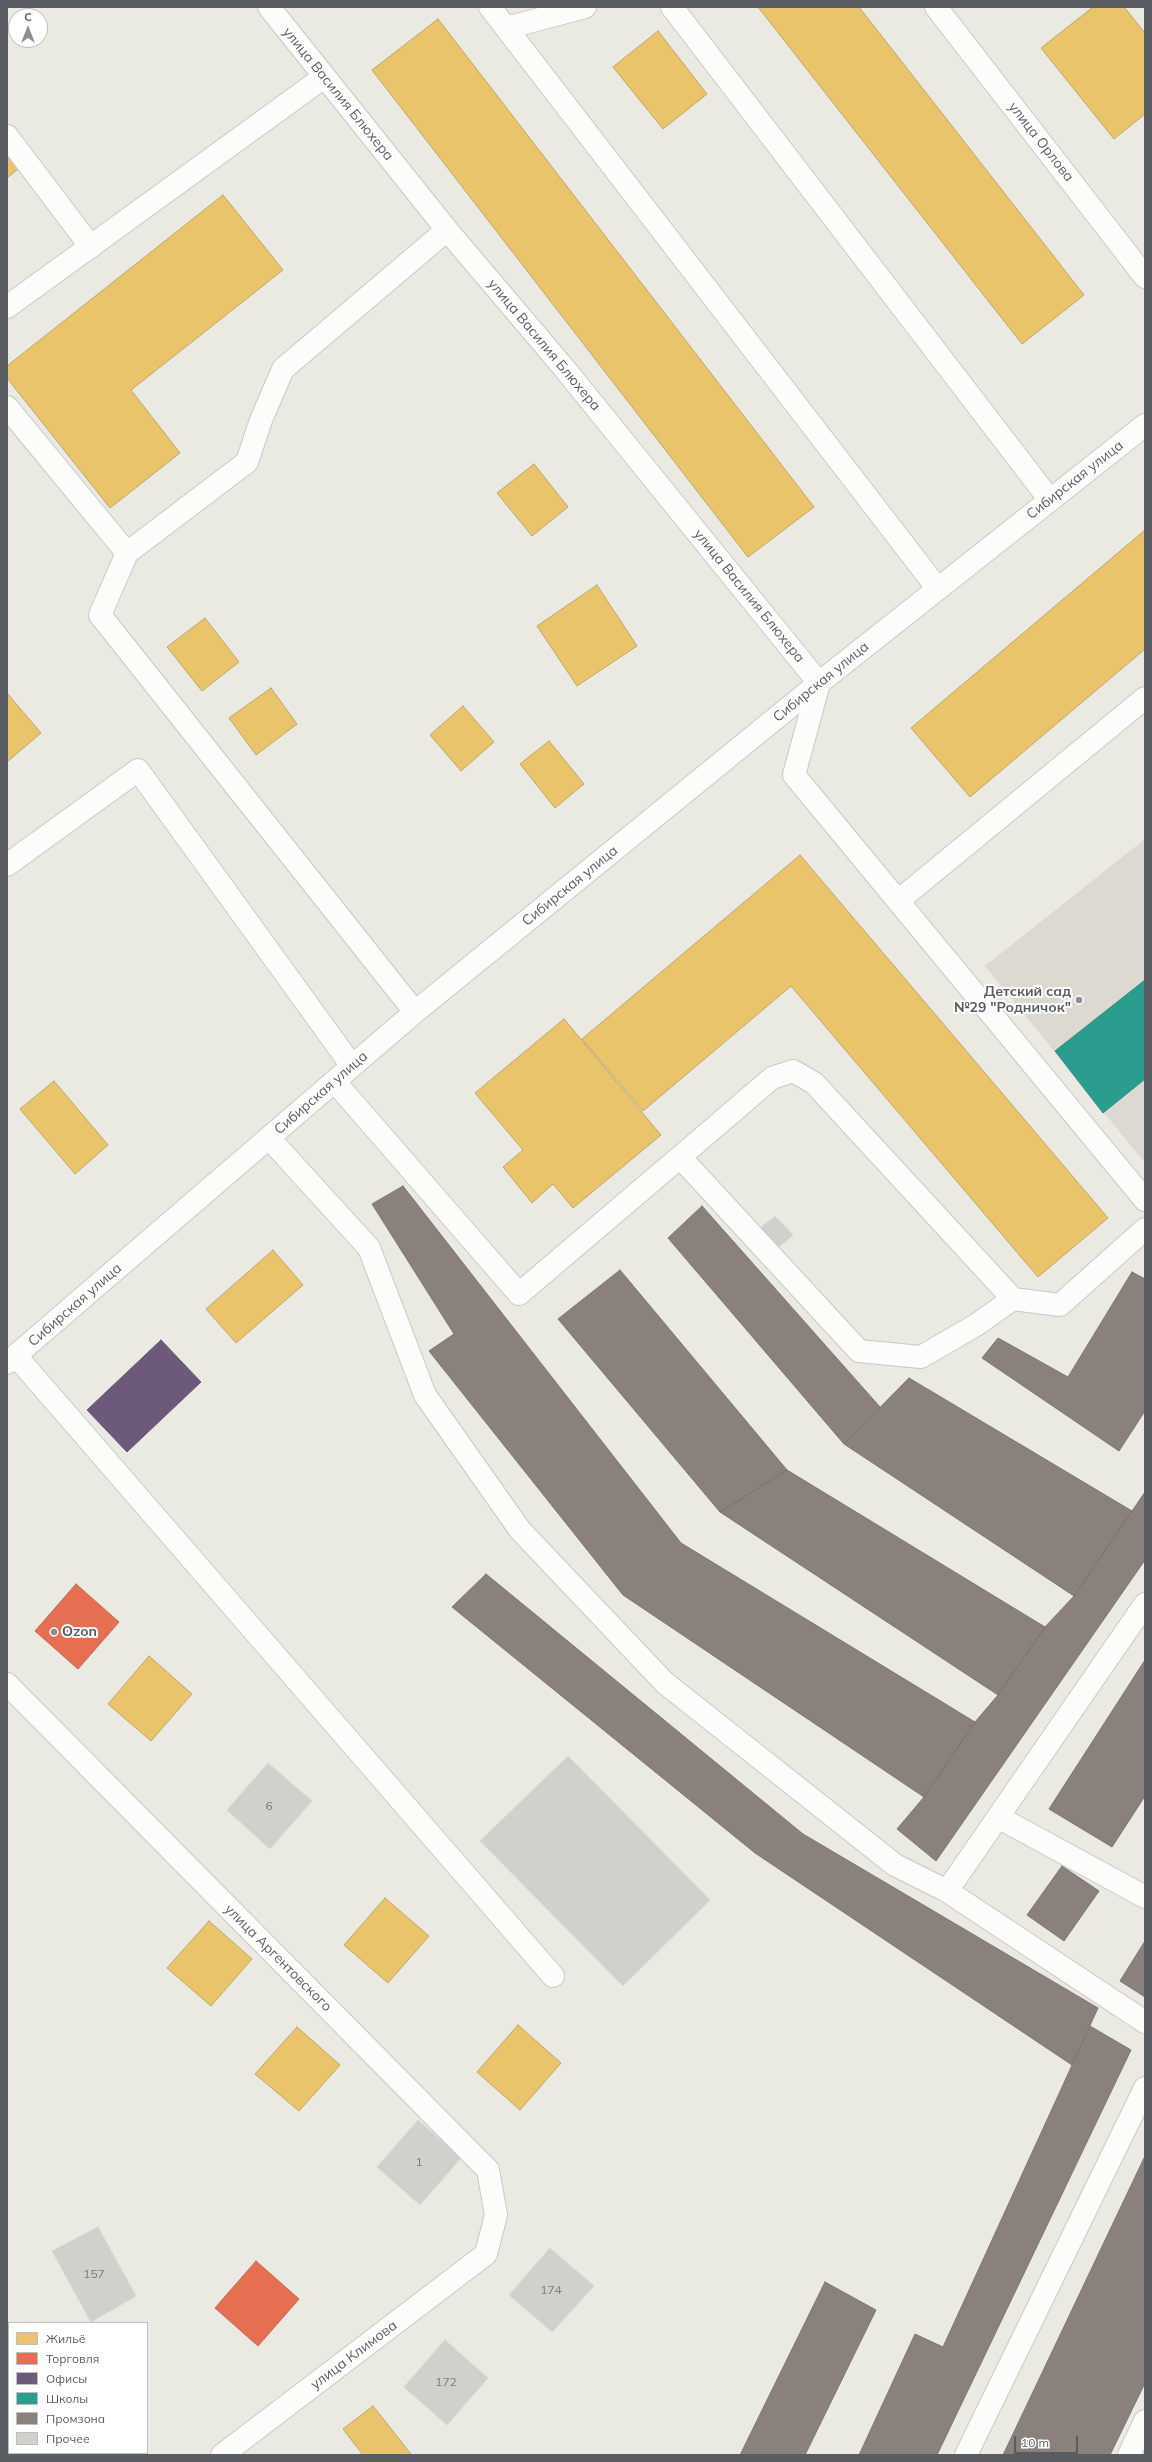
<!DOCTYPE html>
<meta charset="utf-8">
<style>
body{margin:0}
#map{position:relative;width:1152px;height:2462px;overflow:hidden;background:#eae9e2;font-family:Mulish,sans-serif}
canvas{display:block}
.frame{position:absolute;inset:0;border:8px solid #595d62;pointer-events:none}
.legend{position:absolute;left:8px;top:2322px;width:140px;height:132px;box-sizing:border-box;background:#fff;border:1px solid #bdbec0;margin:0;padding:5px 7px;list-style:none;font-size:12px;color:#595d62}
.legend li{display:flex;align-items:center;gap:8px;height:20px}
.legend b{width:20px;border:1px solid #bdbec0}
.north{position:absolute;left:8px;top:8px;width:40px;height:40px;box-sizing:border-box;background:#fff;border:1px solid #bdbec0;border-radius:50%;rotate:0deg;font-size:11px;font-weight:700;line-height:16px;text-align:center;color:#595d62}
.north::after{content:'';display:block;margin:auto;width:14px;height:18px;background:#8c8e8f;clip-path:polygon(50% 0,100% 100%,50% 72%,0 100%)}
.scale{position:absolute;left:1014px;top:2436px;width:64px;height:18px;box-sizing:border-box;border:2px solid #595d62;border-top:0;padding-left:5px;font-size:12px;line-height:14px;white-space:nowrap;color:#595d62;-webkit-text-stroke:3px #fff;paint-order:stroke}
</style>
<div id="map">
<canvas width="1152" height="2462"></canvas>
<div class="frame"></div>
<ul class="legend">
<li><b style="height:11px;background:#e9c46a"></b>Жильё</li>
<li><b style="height:11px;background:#e76f51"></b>Торговля</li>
<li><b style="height:11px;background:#6d597a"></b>Офисы</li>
<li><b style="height:11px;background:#2a9d8f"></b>Школы</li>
<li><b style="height:11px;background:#8a817c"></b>Промзона</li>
<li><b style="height:11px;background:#d1d0cd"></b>Прочее</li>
</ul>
<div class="north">С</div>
<div class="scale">10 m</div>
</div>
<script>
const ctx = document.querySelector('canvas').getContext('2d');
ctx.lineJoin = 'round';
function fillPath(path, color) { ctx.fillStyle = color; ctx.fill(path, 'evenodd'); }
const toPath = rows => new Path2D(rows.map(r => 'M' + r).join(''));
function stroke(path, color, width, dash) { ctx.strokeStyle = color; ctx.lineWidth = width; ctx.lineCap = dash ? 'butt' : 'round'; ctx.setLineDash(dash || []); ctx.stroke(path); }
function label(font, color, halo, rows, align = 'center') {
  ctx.font = font + ' Mulish,sans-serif'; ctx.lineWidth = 4; ctx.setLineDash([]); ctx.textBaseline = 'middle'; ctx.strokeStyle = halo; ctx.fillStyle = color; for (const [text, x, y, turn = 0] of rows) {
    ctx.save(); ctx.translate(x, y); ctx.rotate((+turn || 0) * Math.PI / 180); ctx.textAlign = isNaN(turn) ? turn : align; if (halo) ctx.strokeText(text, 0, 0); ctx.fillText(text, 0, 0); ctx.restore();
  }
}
fillPath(toPath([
 [1145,839,1145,1163,985,966]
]), '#dcd9d1');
const homes = toPath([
 [758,7,859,7,1084,295,1022,344,758,7],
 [1093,7,1124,7,1145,33,1145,114,1114,139,1041,48,1093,7],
 [438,19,814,507,748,557,372,70,438,19],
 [658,31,707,94,663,129,613,67,658,31],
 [7,155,18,169,7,178,7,155],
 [223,195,283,270,131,390,180,453,110,508,7,378,7,366,223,195],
 [534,464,568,507,532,536,497,493,534,464],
 [1145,530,1145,649,970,797,911,728,1145,530],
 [597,585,637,646,577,686,537,626,597,585],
 [205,618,239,662,202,691,167,647,205,618],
 [271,688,297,724,256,755,229,718,271,688],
 [7,693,41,733,7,762,7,693],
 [463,706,494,742,461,771,430,735,463,706],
 [549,741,584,784,555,808,520,764,549,741],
 [800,855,1108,1218,1038,1277,791,986,643,1111,582,1039,800,855],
 [564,1019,661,1135,573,1208,553,1184,532,1203,503,1167,523,1150,475,1093,564,1019],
 [54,1081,108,1145,75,1174,20,1109,54,1081],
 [273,1250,303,1285,236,1343,206,1309,273,1250],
 [149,1656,192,1694,151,1741,108,1704,149,1656],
 [385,1898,429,1936,388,1983,344,1945,385,1898],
 [209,1921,252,1959,211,2006,167,1968,209,1921],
 [518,2025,561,2063,520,2110,477,2072,518,2025],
 [297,2027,340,2065,299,2111,255,2074,297,2027],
 [373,2406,411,2454,409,2455,363,2455,343,2429,373,2406]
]);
fillPath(homes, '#e9c46a');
stroke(homes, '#bea568', 1);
const shops = toPath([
 [76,1584,119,1622,78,1669,35,1631,76,1584],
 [256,2261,299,2299,258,2346,215,2308,256,2261]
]);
fillPath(shops, '#e76f51');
stroke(shops, '#bc6a56', 1);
const offices = toPath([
 [161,1340,201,1382,127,1452,87,1410,161,1340]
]);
fillPath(offices, '#6d597a');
stroke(offices, '#675a73', 1);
const schools = toPath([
 [1145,980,1145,1079,1103,1113,1055,1051,1145,980]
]);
fillPath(schools, '#2a9d8f');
stroke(schools, '#388a82', 1);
const industry = toPath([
 [403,1186,681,1543,975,1722,924,1797,623,1595,429,1351,454,1334,372,1204,403,1186],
 [702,1206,880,1407,844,1444,668,1238,702,1206],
 [620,1270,787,1470,720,1512,558,1319,620,1270],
 [1132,1272,1145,1279,1145,1411,1119,1451,982,1358,998,1338,1068,1377,1132,1272],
 [909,1378,1132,1511,1074,1596,844,1444,909,1378],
 [787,1470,1045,1627,998,1695,720,1512,787,1470],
 [1145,1492,1145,1560,936,1861,897,1829,924,1797,975,1722,998,1695,1045,1627,1074,1596,1145,1492],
 [486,1574,803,1834,1098,2008,1072,2065,755,1853,452,1607,486,1574],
 [1145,1660,1145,1796,1112,1847,1049,1809,1145,1660],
 [1062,1866,1099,1891,1064,1941,1027,1915,1062,1866],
 [1145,1941,1145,1997,1120,1981,1145,1941],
 [1090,2026,1131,2050,937,2455,859,2455,915,2334,943,2347,1090,2026],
 [1145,2156,1145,2383,1110,2455,1003,2455,1145,2156],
 [825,2282,876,2310,805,2455,740,2455,825,2282]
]);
fillPath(industry, '#8a817c');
stroke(industry, '#7b7674', 1);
const building = toPath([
 [775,1216,793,1235,772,1253,755,1232,775,1216],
 [568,1756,710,1900,623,1986,480,1841,568,1756],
 [268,1763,312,1801,270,1849,227,1810,268,1763],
 [418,2120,461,2158,420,2205,377,2167,418,2120],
 [98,2227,136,2296,91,2322,52,2251,98,2227],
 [550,2248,594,2286,552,2332,509,2295,550,2248],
 [445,2340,488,2378,447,2425,404,2387,445,2340]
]);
fillPath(building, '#d1d0cd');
stroke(building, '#dad7d2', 1);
const minor = toPath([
 [269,7,447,230,564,368,819,683,794,775,1145,1200],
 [490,7,938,589],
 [672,7,1050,500],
 [936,7,1145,277],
 [506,28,585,7],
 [7,136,91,247],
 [7,307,324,77],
 [7,407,127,553],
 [7,865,138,770,352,1066],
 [898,901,1145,698],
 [415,1012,100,615,127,553,247,462,261,420,283,369,447,230],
 [335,1082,519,1294,680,1157,859,1351,921,1357,976,1325,1013,1299,1060,1305,1145,1229],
 [269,1138,369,1248,425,1395,520,1530,665,1683,895,1865,947,1891,1145,1604],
 [680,1157,772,1078,793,1071,814,1083,1013,1299],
 [16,1356,553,1976],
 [7,1363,415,1012,819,683,1145,425],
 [7,1684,488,2170,496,2215,486,2254,222,2455],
 [998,1817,1145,1897],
 [947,1891,1145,2022],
 [11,2453,13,2455],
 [966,2455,1145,2088],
 [1129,2455,1145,2421]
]);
stroke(minor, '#c8c8c7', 24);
stroke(minor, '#fcfcfb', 22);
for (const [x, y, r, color] of [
 [1079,1000,4,"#8c8e8f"],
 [54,1632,4,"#8c8e8f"]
]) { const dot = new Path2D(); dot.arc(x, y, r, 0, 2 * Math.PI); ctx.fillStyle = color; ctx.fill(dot); stroke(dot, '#fff', 1.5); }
label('12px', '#787b7e', null, [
 ["6",269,1806],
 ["1",419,2162],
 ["157",94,2274],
 ["174",551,2290],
 ["172",446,2382]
]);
label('14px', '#595d62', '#fff', [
 ["улица Василия Блюхера",338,94,51],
 ["улица Орлова",1041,142,52],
 ["улица Василия Блюхера",544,345,50],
 ["Сибирская улица",1075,480,-38],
 ["улица Василия Блюхера",749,596,51],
 ["Сибирская улица",821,682,-39],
 ["Сибирская улица",570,886,-39],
 ["Сибирская улица",321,1093,-41],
 ["Сибирская улица",75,1305,-41],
 ["улица Аргентовского",278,1958,45],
 ["улица Климова",354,2355,-37]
]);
label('bold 14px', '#595d62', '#fff', [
 ["Детский сад",1071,992],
 ["№29 \"Родничок\"",1071,1008],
 ["Ozon",62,1632,"left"]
], 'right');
</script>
